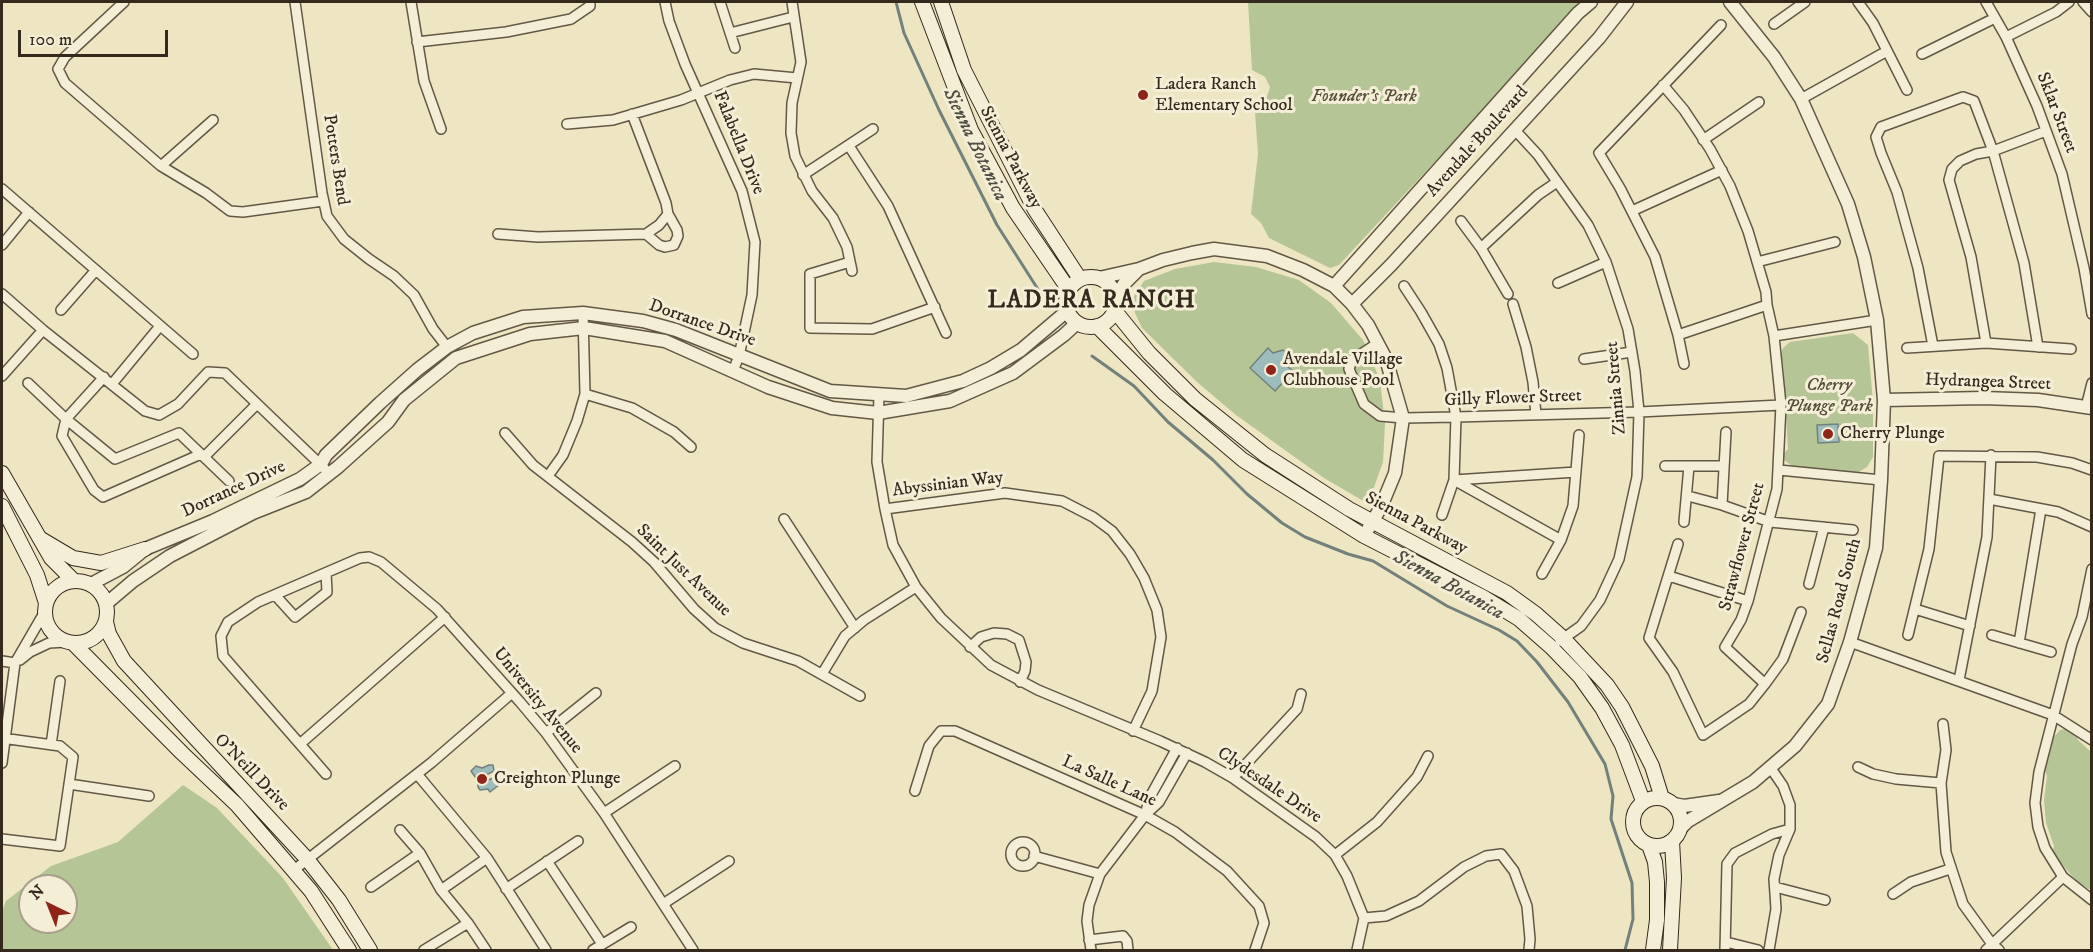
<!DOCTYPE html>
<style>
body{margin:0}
#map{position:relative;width:2093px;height:952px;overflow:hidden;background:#eee5c2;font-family:"IM FELL DW Pica",serif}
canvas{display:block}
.frame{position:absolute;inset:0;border:3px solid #35281c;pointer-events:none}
.north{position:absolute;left:18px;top:874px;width:60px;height:60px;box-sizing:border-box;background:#f4eed7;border:2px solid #a89f8c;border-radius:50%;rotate:317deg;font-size:16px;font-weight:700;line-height:24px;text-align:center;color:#35281c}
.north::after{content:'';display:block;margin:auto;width:21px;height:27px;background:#8f2418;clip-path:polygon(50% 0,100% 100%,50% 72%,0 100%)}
.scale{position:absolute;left:18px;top:30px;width:150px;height:27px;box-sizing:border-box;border:3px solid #35281c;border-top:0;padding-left:8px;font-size:18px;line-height:21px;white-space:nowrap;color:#35281c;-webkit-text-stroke:4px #f4eed7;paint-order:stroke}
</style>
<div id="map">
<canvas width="2093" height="952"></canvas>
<div class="frame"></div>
<div class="north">N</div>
<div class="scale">100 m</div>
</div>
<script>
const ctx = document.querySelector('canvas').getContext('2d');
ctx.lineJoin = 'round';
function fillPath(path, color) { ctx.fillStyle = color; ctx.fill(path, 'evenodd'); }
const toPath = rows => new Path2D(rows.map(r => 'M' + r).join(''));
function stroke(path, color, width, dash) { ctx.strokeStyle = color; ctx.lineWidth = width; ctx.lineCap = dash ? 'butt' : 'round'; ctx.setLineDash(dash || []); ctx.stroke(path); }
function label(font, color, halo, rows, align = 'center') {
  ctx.font = font + ' "IM FELL DW Pica",serif'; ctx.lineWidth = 6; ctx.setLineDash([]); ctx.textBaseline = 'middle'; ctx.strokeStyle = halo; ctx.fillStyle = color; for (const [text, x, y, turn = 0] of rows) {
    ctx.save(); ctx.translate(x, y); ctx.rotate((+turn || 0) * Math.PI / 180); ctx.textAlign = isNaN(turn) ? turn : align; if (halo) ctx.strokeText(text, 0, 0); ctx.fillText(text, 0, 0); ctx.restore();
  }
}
fillPath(toPath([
 [1248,2,1583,2,1339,265,1330,268,1269,238,1261,223,1251,214,1258,154,1255,112,1264,106,1270,87,1265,77,1252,70],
 [1214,262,1256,267,1299,280,1331,303,1363,340,1380,380,1385,424,1383,462,1372,493,1365,502,1324,478,1236,415,1197,382,1142,328,1135,313,1133,298,1144,281,1175,269],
 [1853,333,1868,345,1873,402,1873,457,1867,467,1857,473,1792,466,1783,459,1784,453,1788,449,1783,365,1780,357,1783,348,1790,342],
 [2065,729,2076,735,2078,740,2091,752,2091,890,2078,883,2057,858,2053,851,2054,846,2046,823,2044,800,2047,776,2045,771,2054,737,2060,730],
 [183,785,217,808,283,878,333,950,2,950,2,911,6,901,51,866,118,842],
 [30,886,66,886,66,922,30,922]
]), '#b5c596');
const water = toPath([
 [1268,348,1273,353,1283,350,1286,352,1290,358,1288,367,1293,371,1275,391,1250,368,1268,348],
 [1838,424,1839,442,1818,443,1817,425,1838,424],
 [489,765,493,765,494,771,486,775,486,778,488,780,493,778,499,785,490,792,488,789,480,790,478,787,478,781,471,771,476,766,482,768,489,765]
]);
fillPath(water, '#9dbdbd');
stroke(water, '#73817d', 1.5);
stroke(toPath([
 [896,2,904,33,939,110,997,225,1041,294],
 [1092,356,1134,386,1168,422,1213,460,1247,494,1282,523,1305,537,1348,554,1373,561,1447,606,1499,630,1517,641,1537,662,1568,702,1605,764,1613,796,1611,819,1632,883,1633,919,1625,950]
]), '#73817d', 3);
const minor = toPath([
 [124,2,65,57,58,69,65,83,161,166,206,193,230,211,243,212,323,201],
 [295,2,322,193,327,216,344,239,369,259,394,276,414,295,433,329,447,347],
 [411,2,424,81,441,129],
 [665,2,669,21,685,64,742,191,755,242,752,295,739,356,733,371],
 [720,2,735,48],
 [792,2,801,62,792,103,791,133,795,156,812,191,833,218,847,247,852,271],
 [1858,2,1873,23,1907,90],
 [1986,2,2006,37,2037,106,2062,174,2084,268,2092,314],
 [2083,2,2092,12],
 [1774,24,1805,2],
 [730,33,793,17],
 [2006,37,2056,12,2069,2],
 [417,42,506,32,571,19,590,6,590,2],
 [1922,54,1995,18],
 [1663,85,1684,110,1710,149,1730,186,1748,231,1766,292,1767,305,1774,336,1781,405,1777,489,1748,601,1741,620,1725,647,1765,684],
 [1801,99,1887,51],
 [567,124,613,120,681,100,730,80,754,74,797,78],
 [1514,129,1538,155,1588,225,1606,262,1628,329,1635,371,1639,412,1637,477,1619,559,1600,600,1581,626,1560,641],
 [1703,140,1759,102],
 [849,146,888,206,946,333],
 [161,166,213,120],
 [803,175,873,129],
 [2,189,193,354],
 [1632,211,1722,170],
 [1461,221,1481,248,1508,294],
 [498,234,538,237,646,234,659,225,668,214,666,203,632,114],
 [646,234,659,245,665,247,674,245,678,236,677,230,668,214],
 [2,245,29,212],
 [1481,248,1538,195,1557,182],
 [850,262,810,274,810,328,872,329,935,307],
 [1757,262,1835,242],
 [1558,283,1606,262],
 [1404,286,1421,312,1439,344,1447,368,1456,417,1454,480,1442,515],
 [2,294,43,330,145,411,159,415,178,404,208,372,225,373,325,469],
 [1513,304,1526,347,1533,382,1536,415],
 [61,310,96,270],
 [1678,335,1767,305],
 [1774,336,1877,320],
 [1378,343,1352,360,1349,369,1364,404,1380,416,1403,418,1456,417,1639,412,1781,405],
 [1986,343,1971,257,1949,180,1952,169,1960,161,1976,154,1993,151,2046,131],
 [1933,346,1918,268,1897,192,1881,153,1876,137,1881,127,1963,97,1974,101,1993,151,2024,263,2038,347],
 [1907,348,1986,343,2071,349],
 [1584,359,1632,352],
 [1684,364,1678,335,1655,257,1620,188,1599,153,1721,25],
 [2,376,43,330],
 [104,377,66,419,62,436,94,490,103,497,201,454],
 [28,383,66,419,115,459,179,433,204,457,257,404],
 [112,384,160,326],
 [585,394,632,408,674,432,691,447],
 [879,395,877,462,885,509,893,545,916,587,941,618,991,665,1038,690,1160,741,1205,762,1233,778,1316,837,1335,855,1347,876,1364,918,1357,950],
 [2086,407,2092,383],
 [505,433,533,465,632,542,654,562,694,609,715,628,743,643,798,661,860,696],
 [204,457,229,481],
 [1665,466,1724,466],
 [1779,470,1881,480],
 [548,476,563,455,577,421,585,394,583,313],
 [1454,480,1561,540],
 [1454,480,1576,472],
 [1688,496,1722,505,1770,522,1853,530],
 [1989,499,2058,512,2092,527],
 [1722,505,1726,432],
 [885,509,1005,493,1062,501,1093,517,1112,531,1130,554,1144,578,1157,610,1161,637,1152,691,1133,731],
 [784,519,855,628],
 [1684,522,1689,466],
 [1678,544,1649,638,1673,672,1703,735,1749,704,1765,684,1783,659,1801,612],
 [2092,569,2082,617,2072,644,2039,772,2035,803,2038,827,2045,848,2063,877,2092,900],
 [1542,574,1561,540,1573,506,1579,435],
 [1669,576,1748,601],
 [1809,584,1824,527],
 [275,595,295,617,327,592,326,573],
 [1915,609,1970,626],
 [1908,635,1929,549,1939,456,2037,457,2072,463,2092,470],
 [1992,635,2051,652],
 [1850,642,2053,715,2092,740],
 [2019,643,2041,509],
 [970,647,981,637,994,633,1007,634,1019,640,1026,662,1025,671,1020,682],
 [20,660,30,652,49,643,66,642],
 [2,661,15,663],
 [822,674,845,636,864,620,916,587],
 [1959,680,1987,537,1991,455],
 [1943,724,1946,750,1941,783,1946,852,1963,904,1992,944,1999,950],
 [546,733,596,693],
 [2,738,60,746,73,757,60,846,2,839],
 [300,744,445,617],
 [51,745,60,681],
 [1177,748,1150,797,1145,815,1159,802,1187,753],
 [2,763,15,663,44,613],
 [1858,767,1873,774,1896,779,1941,783],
 [326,774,223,656,221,636,228,622,258,602,360,558,369,557,381,562,437,609,520,702,546,733,604,813,693,950],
 [417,774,487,858,546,950],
 [1233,778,1297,709,1301,694],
 [69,784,149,796],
 [915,791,929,746,941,731,955,731,1145,815,1175,832,1227,871,1259,906,1264,923,1255,950],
 [604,813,675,766],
 [400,830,420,853,441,890,468,923,486,950],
 '1011 854a12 12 0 1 1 24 0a12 12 0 1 1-24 0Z',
 [1335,855,1377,822,1417,777,1428,756],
 [1034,856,1100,874],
 [547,861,602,944],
 [294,870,431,763,512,693],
 [371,887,420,853],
 [1775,887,1825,900],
 [506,889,578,841],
 [441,890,487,858],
 [1893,894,1911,882,1950,869],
 [663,904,729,861],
 [1364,918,1386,916,1419,901,1464,867,1486,856,1501,854,1514,871,1527,906,1530,939,1529,950],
 [1089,940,1123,936,1127,941,1128,950],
 [1726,942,1758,950],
 [424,950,468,923],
 [593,950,631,927],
 [1091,950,1087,921,1089,905,1100,874,1145,815],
 [1725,950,1727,864,1735,853,1772,834,1790,829],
 [1769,950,1776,909,1774,879,1779,855,1790,829,1790,805,1783,786,1770,767],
 [1986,950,2063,877]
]);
const tertiary = toPath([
 [1099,278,1139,269,1163,260,1192,253,1214,249,1267,256,1303,270,1334,286,1352,304,1368,325,1386,359,1403,418,1395,473,1381,507,1364,536],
 [1334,286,1578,13,1591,2],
 [1116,297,1124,284,1138,270],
 [1352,304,1391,265,1599,38,1627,2],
 [1884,400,1984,398,2038,400,2092,408],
 [91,584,123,567,145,549,213,521,300,479,321,464,326,455,380,403,417,370,447,347,473,333,523,317,583,313,643,321,676,330,830,391,906,396,963,381,991,368,1021,350,1067,311],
 [107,603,133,581,170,556,253,513,306,492,338,467,388,422,404,400,456,358,530,334,584,328,665,341,768,387,832,408,878,413,950,401,1013,373,1064,335,1077,323],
 [1674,804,1684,806,1719,801],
 [1680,829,1688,821,1753,782,1795,746,1828,704,1850,642,1876,548,1881,480,1884,400,1877,320,1864,257,1848,204,1801,99,1774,57,1730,2]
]);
const secondary = toPath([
 [922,2,971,130,1013,208,1069,290],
 [941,2,964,70,1035,210,1080,279],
 '1066 302a25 25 0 1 1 50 0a25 25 0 1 1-50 0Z',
 [1115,311,1149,353,1195,399,1265,455,1349,509,1507,593,1536,614,1563,638,1607,685,1622,707,1652,766,1662,798],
 [1097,326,1165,394,1243,460,1364,536,1483,597,1519,619,1551,647,1580,677,1602,708,1622,745,1643,801],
 [2,473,51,558,74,581],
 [2,506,37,575,46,603],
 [41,539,73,558,101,563,145,549],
 '45 612a31 31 0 1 1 62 0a31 31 0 1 1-62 0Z',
 [106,622,109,634,124,661,307,859,339,900,370,950],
 [74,644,182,753,237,805,311,891,349,950],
 '1633 822a24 24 0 1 1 48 0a24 24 0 1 1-48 0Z',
 [1649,845,1655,862,1657,882,1657,920,1653,950],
 [1670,950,1674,878,1672,841]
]);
stroke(minor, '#635746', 12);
stroke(tertiary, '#635746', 15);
stroke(secondary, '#35281c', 16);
stroke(minor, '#f4eed7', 9);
stroke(tertiary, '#f4eed7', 12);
stroke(secondary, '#f4eed7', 14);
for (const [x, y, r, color] of [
 [1143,95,6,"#8f2418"],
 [1271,370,6,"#8f2418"],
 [1828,434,6,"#8f2418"],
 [482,779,6,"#8f2418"]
]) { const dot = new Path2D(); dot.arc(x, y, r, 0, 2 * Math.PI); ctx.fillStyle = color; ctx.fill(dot); stroke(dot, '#f4eed7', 2); }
label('18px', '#35281c', '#f4eed7', [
 ["Ladera Ranch",1155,85],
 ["Elementary School",1155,106],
 ["Avendale Village",1283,360],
 ["Clubhouse Pool",1283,381],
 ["Cherry Plunge",1840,434],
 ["Creighton Plunge",494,779]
], 'left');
label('italic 18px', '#554f3a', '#f4eed7', [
 ["Founder's Park",1364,97],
 ["Cherry",1829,386],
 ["Plunge Park",1829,407]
]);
label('18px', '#35281c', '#f4eed7', [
 ["Sklar Street",2056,113,69],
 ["Avendale Boulevard",1478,142,-48],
 ["Falabella Drive",738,143,68],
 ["Sienna Parkway",1010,158,62],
 ["Potters Bend",335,160,81],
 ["Dorrance Drive",702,324,19],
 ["Hydrangea Street",1988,383,2],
 ["Zinnia Street",1617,388,-95],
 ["Gilly Flower Street",1513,399,-2],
 ["Abyssinian Way",948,485,-7],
 ["Dorrance Drive",234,490,-25],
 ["Sienna Parkway",1416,524,28],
 ["Strawflower Street",1743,547,-75],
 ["Saint Just Avenue",683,571,44],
 ["Sellas Road South",1840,601,-75],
 ["University Avenue",537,701,51],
 ["O'Neill Drive",251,773,46],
 ["La Salle Lane",1109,782,24],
 ["Clydesdale Drive",1269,786,34]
]);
label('italic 20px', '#4f4d44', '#f4eed7', [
 ["Sienna Botanica",974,145,64],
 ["Sienna Botanica",1448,586,29]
]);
ctx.letterSpacing = '1.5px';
label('bold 24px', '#35281c', '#f4eed7', [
 ["LADERA RANCH",1092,302]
]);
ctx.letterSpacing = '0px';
</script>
